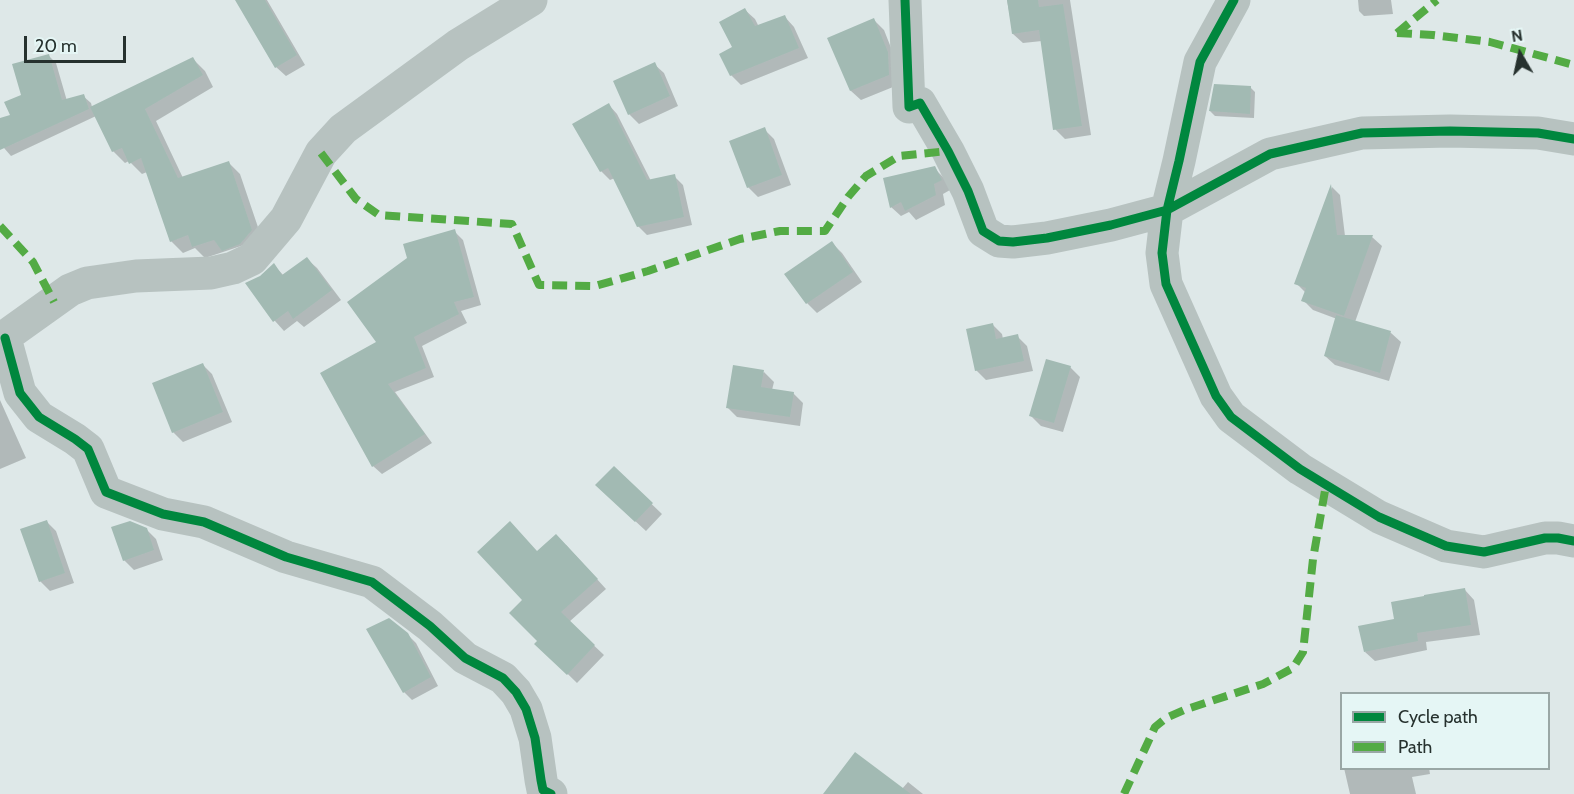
<!DOCTYPE html>
<style>
body{margin:0}
#map{position:relative;width:1574px;height:794px;overflow:hidden;background:#dee8e8;font-family:Cabin,sans-serif}
canvas{display:block}
.legend{position:absolute;left:1340px;top:692px;width:210px;height:78px;box-sizing:border-box;background:#e5f6f5;border:2px solid #99a7a5;margin:0;padding:8px 10px;list-style:none;font-size:18px;color:#26312e}
.legend li{display:flex;align-items:center;gap:12px;height:30px}
.legend b{width:30px;border:2px solid #99a7a5}
.north{position:absolute;left:1490px;top:24px;width:60px;height:60px;-webkit-text-stroke:4px #e5f6f5;paint-order:stroke;rotate:351deg;font-size:16px;font-weight:700;line-height:24px;text-align:center;color:#26312e}
.north::after{content:'';display:block;margin:auto;width:21px;height:27px;background:#26312e;clip-path:polygon(50% 0,100% 100%,50% 72%,0 100%)}
.scale{position:absolute;left:24px;top:36px;width:102px;height:27px;box-sizing:border-box;border:3px solid #26312e;border-top:0;padding-left:8px;font-size:18px;line-height:21px;white-space:nowrap;color:#26312e;-webkit-text-stroke:4px #e5f6f5;paint-order:stroke}
</style>
<div id="map">
<canvas width="1574" height="794"></canvas>
<ul class="legend">
<li><b style="height:8px;background:#00873e"></b>Cycle path</li>
<li><b style="height:8px;background:#53ab44"></b>Path</li>
</ul>
<div class="north">N</div>
<div class="scale">20 m</div>
</div>
<script>
const ctx = document.querySelector('canvas').getContext('2d');
ctx.lineJoin = 'round';
function fillPath(path, color) { ctx.fillStyle = color; ctx.fill(path, 'evenodd'); }
const toPath = rows => new Path2D(rows.map(r => 'M' + r).join(''));
function stroke(path, color, width, dash) { ctx.strokeStyle = color; ctx.lineWidth = width; ctx.lineCap = dash ? 'butt' : 'round'; ctx.setLineDash(dash || []); ctx.stroke(path); }
fillPath(toPath([
 [237,0,267,0,305,65,286,76,276,67],
 [1007,0,1070,0,1091,135,1065,139,1055,129,1042,41,1023,43,1013,34],
 [1358,0,1391,0,1393,14,1364,16,1359,11],
 [745,10,755,19,759,27,785,17,794,27,808,58,741,85,731,75,721,54,735,47],
 [874,20,884,30,897,63,898,85,861,100,851,91,829,39],
 [49,56,56,63,67,101,83,96,91,103,92,107,193,59,205,71,213,87,156,121,183,178,229,163,240,174,262,239,205,258,195,248,183,253,171,241,147,172,142,174,129,161,125,163,113,151,96,116,11,156,4,148,0,134,0,120,13,116,23,95],
 [654,64,664,73,678,106,639,124,629,114],
 [1250,87,1255,92,1254,118,1215,116,1210,111],
 [609,105,617,114,651,181,674,176,683,185,692,225,647,235,638,226,615,178,610,180,601,171],
 [764,129,774,139,791,185,758,197,748,187],
 [934,168,944,178,950,190,943,194,945,205,916,220,909,212,901,216,891,207],
 [1332,187,1340,195,1345,236,1372,237,1382,246,1355,322,1391,333,1401,342,1389,381,1335,365,1325,356,1337,319,1313,310,1303,300,1306,293,1296,283],
 [454,231,463,240,481,305,461,311,467,323,422,346,434,377,395,392,432,443,382,474,373,466,379,343],
 [832,243,842,253,862,282,817,313,807,303],
 [307,259,317,268,341,300,304,327,297,321,284,331,275,321,247,284,261,277,274,265,284,276],
 [992,324,1002,334,1003,339,1017,336,1027,346,1033,371,986,380,976,370],
 [203,365,212,374,232,422,183,442,173,432],
 [1070,367,1080,377,1063,432,1041,426,1031,416],
 [764,372,774,382,772,390,793,393,803,403,800,426,737,417,728,408],
 [0,400,26,458,0,469],
 [614,468,662,514,646,531,607,495],
 [46,521,56,531,74,583,50,591,40,581],
 [146,529,156,539,163,560,134,570,124,560],
 [566,545,606,589,569,622,604,655,577,683,537,644,539,641,524,600],
 [1465,590,1474,600,1480,635,1426,642,1427,650,1375,661,1365,652,1396,620],
 [407,634,416,643,438,686,412,700,404,692],
 [1344,768,1429,768,1430,774,1412,777,1416,794,1350,794],
 [908,782,923,794,825,794,902,789]
]), '#0003');
fillPath(toPath([
 [235,0,265,0,297,55,275,68],
 [1007,0,1038,0,1039,7,1063,4,1082,126,1053,130,1039,30,1012,34],
 [745,8,755,26,785,15,799,48,730,76,719,54,732,47,719,22],
 [874,18,888,52,889,75,850,91,827,38],
 [49,54,62,100,84,94,89,109,0,150,0,118,10,115,4,102,21,95,12,64],
 [193,57,203,75,145,109,178,178,229,161,252,230,240,244,222,251,214,240,192,247,188,235,170,242,141,158,129,164,122,148,112,152,90,107],
 [655,62,670,96,628,115,613,81],
 [1214,84,1251,86,1250,114,1209,111],
 [609,103,647,180,675,174,684,217,637,227,608,168,600,172,572,124],
 [765,127,782,175,747,188,729,141],
 [935,166,942,180,934,184,936,195,905,211,901,202,890,208,883,178],
 [1331,184,1337,235,1373,235,1344,316,1301,301,1306,288,1294,284],
 [455,229,474,297,454,302,459,314,414,337,426,368,388,384,425,434,372,467,320,373,376,342,347,302,407,258,403,244],
 [832,241,853,272,806,304,784,274],
 [307,257,332,290,293,319,288,311,273,322,245,283,260,276,274,263,282,275],
 [1336,315,1391,331,1380,373,1324,356],
 [993,323,996,339,1018,334,1024,361,975,371,966,329],
 [1046,359,1071,366,1054,423,1029,416],
 [203,363,223,412,172,433,152,383],
 [733,365,764,370,761,387,794,392,790,417,726,408],
 [614,466,653,503,635,522,595,485],
 [47,520,65,573,39,582,20,529],
 [130,521,147,528,154,550,123,561,111,527],
 [510,521,537,551,556,534,598,579,561,612,595,645,567,675,534,644,537,641,509,613,522,600,477,552],
 [1465,588,1471,625,1417,633,1418,641,1364,652,1358,626,1394,619,1391,602,1424,596,1424,595],
 [389,618,408,633,431,677,403,693,366,629],
 [855,752,911,794,823,794]
]), '#a2bab3');
stroke(toPath([
 [905,0,909,107,920,103,948,151,968,191,983,231,999,241,1013,242,1047,238,1111,225,1167,210,1270,154,1362,133,1450,131,1538,133,1574,139],
 [1234,0,1200,62,1179,161,1167,210,1162,253,1166,284,1216,396,1231,417,1300,469,1379,517,1446,546,1484,552,1545,538,1558,538,1574,541],
 [5,338,20,393,39,417,75,439,88,449,106,492,163,514,204,522,286,557,372,582,430,626,465,658,503,678,516,692,526,709,535,738,541,780,543,790,551,794],
 [0,340,70,290,87,283,136,276,211,273,233,268,252,259,286,219,321,153,343,129,458,45,531,0]
]), '#b7c2c0', 33);
stroke(toPath([
 [1397,33,1433,35,1490,42,1574,65],
 [1397,33,1437,0],
 [321,153,356,199,379,215,512,224,539,285,595,286,648,271,740,239,780,231,825,231,848,197,866,176,899,156,948,151],
 [0,226,33,262,54,302],
 [1124,794,1155,727,1166,718,1184,710,1263,684,1293,668,1303,652,1313,559,1326,485]
]), '#53ab44', 8, [15, 8]);
stroke(toPath([
 [905,0,909,107,920,103,948,151,968,191,983,231,999,241,1013,242,1047,238,1111,225,1167,210,1270,154,1362,133,1450,131,1538,133,1574,139],
 [1234,0,1200,62,1179,161,1167,210,1162,253,1166,284,1216,396,1231,417,1300,469,1379,517,1446,546,1484,552,1545,538,1558,538,1574,541],
 [5,338,20,393,39,417,75,439,88,449,106,492,163,514,204,522,286,557,372,582,430,626,465,658,503,678,516,692,526,709,535,738,541,780,543,790,551,794]
]), '#00873e', 9);
</script>
